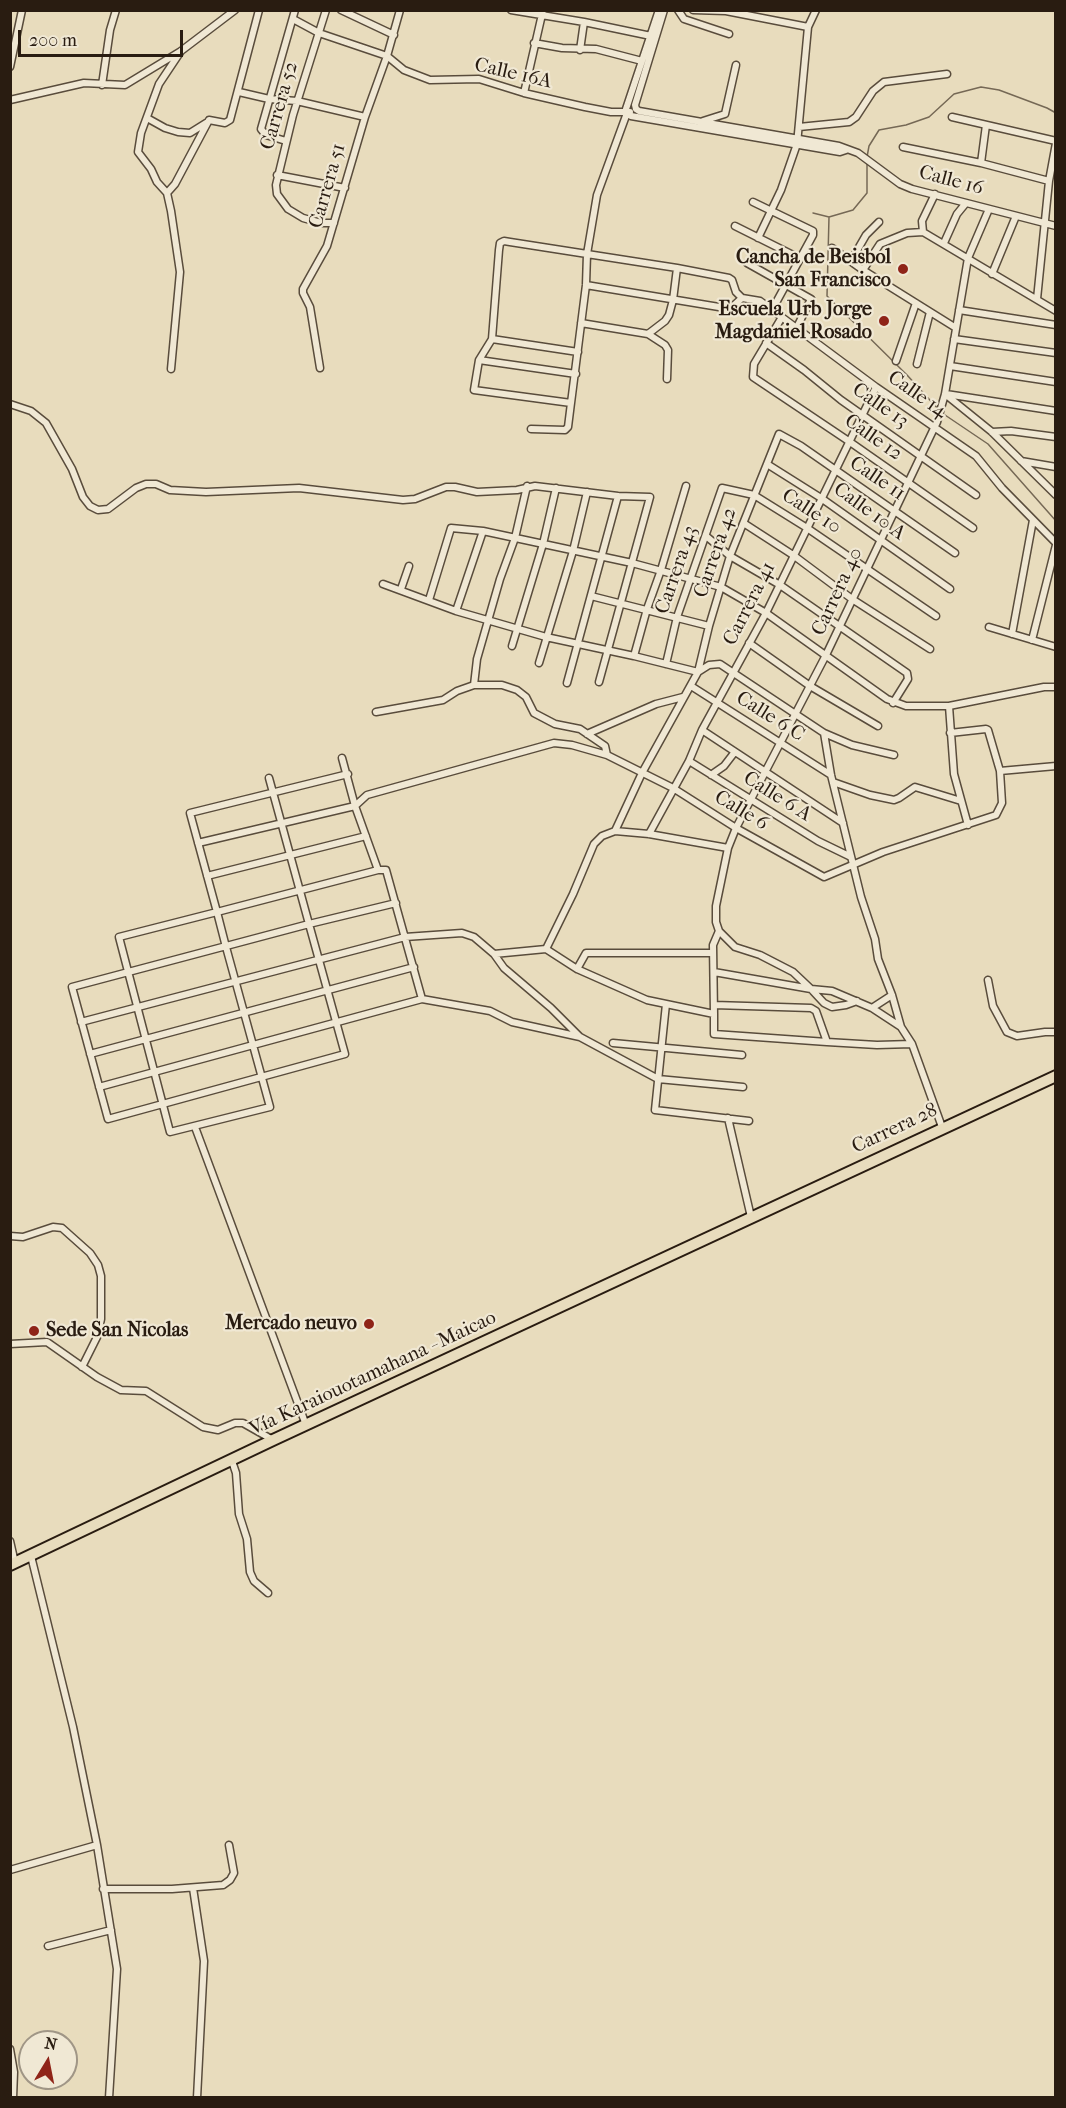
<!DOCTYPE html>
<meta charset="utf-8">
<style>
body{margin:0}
#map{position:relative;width:1066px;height:2108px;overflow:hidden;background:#e8dcbd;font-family:"IM FELL French Canon",serif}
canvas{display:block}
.frame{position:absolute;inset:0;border:12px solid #291c11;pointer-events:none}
.north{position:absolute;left:18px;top:2030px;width:60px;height:60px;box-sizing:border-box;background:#f0e8d4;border:2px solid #a09686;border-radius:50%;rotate:10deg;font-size:16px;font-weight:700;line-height:24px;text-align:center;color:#291c11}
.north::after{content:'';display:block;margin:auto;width:21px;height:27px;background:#8f2418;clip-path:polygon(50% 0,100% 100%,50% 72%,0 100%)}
.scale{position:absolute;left:18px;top:30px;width:165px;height:27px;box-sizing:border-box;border:3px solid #291c11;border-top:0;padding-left:8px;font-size:18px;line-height:21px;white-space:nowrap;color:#291c11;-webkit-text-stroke:4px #f0e8d4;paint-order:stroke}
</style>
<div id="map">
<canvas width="1066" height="2108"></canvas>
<div class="frame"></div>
<div class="north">N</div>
<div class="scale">200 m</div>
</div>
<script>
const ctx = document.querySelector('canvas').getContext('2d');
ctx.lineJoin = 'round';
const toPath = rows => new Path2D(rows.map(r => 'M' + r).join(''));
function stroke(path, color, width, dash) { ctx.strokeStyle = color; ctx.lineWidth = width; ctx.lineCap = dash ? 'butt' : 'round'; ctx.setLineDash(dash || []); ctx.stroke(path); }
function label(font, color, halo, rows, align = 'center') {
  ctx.font = font + ' "IM FELL French Canon",serif'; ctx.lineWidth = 4.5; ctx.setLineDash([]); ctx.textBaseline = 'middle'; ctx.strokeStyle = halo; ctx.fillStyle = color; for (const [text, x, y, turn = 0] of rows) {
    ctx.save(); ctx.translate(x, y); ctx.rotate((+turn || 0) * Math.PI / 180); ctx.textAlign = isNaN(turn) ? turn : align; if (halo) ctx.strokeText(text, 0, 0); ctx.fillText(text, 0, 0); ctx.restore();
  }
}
stroke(toPath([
 [867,157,869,146,879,130,906,125,929,117,954,94,981,87,999,90,1047,108,1056,113],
 [813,213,829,217,853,210,867,193,867,162],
 [829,217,827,296,907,375,939,410],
 [942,413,988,444,1056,521]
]), '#756855', 1.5);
const minor = toPath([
 [326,10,293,115,276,185,277,194,288,209,303,218,321,223,334,223],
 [341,10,394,35],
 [511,10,584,22,651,36],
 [659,10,626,109,627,113,597,195,587,254,586,285,571,403,474,390,479,360,492,339,499,250,500,243,504,241,510,242,587,254,677,268,729,278,732,280,736,292,742,298],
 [678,10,684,19,729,34],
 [693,10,726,11,808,27],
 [293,19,319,33,387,56,404,70,430,80,479,79,524,93,585,107,611,112,630,112],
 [534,43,562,48,596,49,642,61],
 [580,50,584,22],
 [10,67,22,10],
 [102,85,110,30,116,10],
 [239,92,269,99,297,101,365,117],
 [524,93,543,10],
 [10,100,84,83,125,85,181,51,235,10],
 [636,109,639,111,839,146,858,153,900,184,912,189,1056,226],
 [636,109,635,105,664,10],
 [627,113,631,116,840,152,846,150],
 [952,117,1056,141],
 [147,118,165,128,178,132,190,133,206,123],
 [703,121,725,114,736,65],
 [799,127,849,122,856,117,873,91,884,82,947,74],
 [286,141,266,135,261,129,295,10],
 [903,147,981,163,1049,181],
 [981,163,986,125],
 [277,175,345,188],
 [167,193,175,184,209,120,225,123,230,120,259,10],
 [753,202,813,231,813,235,772,310],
 [735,226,799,258],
 [923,232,922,221,935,194],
 [758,238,781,190,797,144,808,27,816,10],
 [944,243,957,214,966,203],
 [832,248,863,270,956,328],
 [851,261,866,235,879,222],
 [747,263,811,299,797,327],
 [863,270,880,244,907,233,923,232,1056,311],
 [992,274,1016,216],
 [586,285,725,308,732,307,742,298],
 [742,298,760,301,876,387,976,456,1002,488,1056,543],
 [1037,299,1049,181,1056,143],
 [959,310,1056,325],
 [782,317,754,364,753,377,850,442,973,528],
 [581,323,648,334,665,345,668,350,667,379],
 [648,334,665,321,669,315,673,300,677,268],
 [492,339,578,352],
 [954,339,1056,353],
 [766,343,804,370,841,400,976,495],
 [479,360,576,374],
 [896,361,916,303],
 [917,364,930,312],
 [950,366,1056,382],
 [320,368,310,307,303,293,303,289,327,246,365,117,387,56,400,10],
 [171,369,180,272,171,211,167,193,157,182,151,169,138,152,141,133,159,84,181,51],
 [945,394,992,432,1056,495],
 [946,394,1056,411],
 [10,404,31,411,46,423,72,469,83,497,90,506,98,510,108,509,136,488,146,484,156,484,170,490,206,492,299,488,403,500,415,499,446,487,455,487,477,492,517,490,535,486,618,496,650,497,599,682],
 [531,429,565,430,568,427,571,403],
 [992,432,1011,431,1056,437],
 [1021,461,1056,467],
 [767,464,821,498,950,589],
 [745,524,793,555,852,599,930,649],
 [706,536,730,556,780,585,907,673,908,679,893,703],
 [383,584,456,611,546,637,634,656,698,672,709,665,720,664,824,733,852,745,894,755],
 [401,589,409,566],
 [591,596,709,626],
 [429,600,451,528,483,531,632,563,721,587,766,613,887,699,906,706,949,706,1044,687,1056,687],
 [456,611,483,531],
 [989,627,1056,647],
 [1012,634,1033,520],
 [1032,640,1056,545],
 [749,643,810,686,878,726],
 [512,646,543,544,556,488],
 [634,656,647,609,661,570,686,486],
 [539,663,573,551,587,492],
 [666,664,677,617,722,488,754,495,807,528,936,616],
 [567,683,618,496],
 [474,685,477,659,500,579,515,538,527,486],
 [691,686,831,775],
 [949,706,954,774,968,825],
 [376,712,443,700,457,691,474,685,502,685,517,690,526,697,534,713,555,724,580,729,605,746,607,755],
 [702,730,843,823],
 [824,733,831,775,861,897,875,939,878,959,892,995,901,1027,912,1044,942,1127],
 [587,734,656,704,683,697],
 [342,758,355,806,378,870,386,870,422,999],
 [689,761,818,841,851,857],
 [1000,771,1056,766],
 [348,774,190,813,217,912,226,947,270,1107,170,1132,119,937,217,912,378,870],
 [711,775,724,766,734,753],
 [269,778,309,924,345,1054,108,1119,72,987,309,924,396,903],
 [833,782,870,795,894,800,899,798,915,787,961,801],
 [615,831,642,773,698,672,709,626,730,556,779,434,801,446,955,553],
 [649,834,689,761,702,730,766,613,876,387],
 [198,843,355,806,367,795,554,743,572,745,607,755,673,788,736,828,824,877,883,852,996,815,1002,803,1000,771,988,730,986,729,950,733],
 [207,876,366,836],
 [546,949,577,969,647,1000,714,1014,713,945,719,931],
 [494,954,504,968,551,1008,579,1036],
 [577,969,586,953,713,953],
 [714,972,811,989,824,1003,832,1007,846,1005,857,1001],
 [988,980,993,1006,1007,1032,1017,1036,1045,1032,1056,1032],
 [892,995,872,1008,832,991,811,989,793,972,760,955,735,947,719,931,716,922,716,906,728,848,736,828,826,655,937,422,945,394,968,258,989,209],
 [666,1004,655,1110,749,1121],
 [872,1008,901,1027],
 [714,1014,714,1034,827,1042,816,1011,811,1008,714,1005],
 [81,1022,405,937,462,933,474,937,494,954,546,949,573,894,594,844,602,836,615,831,649,834,728,848],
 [827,1042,877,1045,912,1044],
 [613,1043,742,1055],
 [90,1054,414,967],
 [99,1087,422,999,490,1011,512,1022,580,1037,658,1079,743,1087],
 [728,1118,751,1217],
 [195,1127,306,1425],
 [10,1236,23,1237,53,1227,62,1228,90,1253,98,1265,101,1276,101,1319,97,1337,82,1367],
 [10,1344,47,1342,97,1377,121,1390,146,1391,203,1427,218,1430,235,1423,243,1423,273,1440],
 [232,1461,236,1473,239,1514,247,1539,250,1572,254,1581,268,1593],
 [10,1541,15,1563],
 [31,1556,73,1727,97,1845,117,1969,109,2098],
 [10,1870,97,1845],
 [193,1888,204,1961,197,2098],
 [103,1889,172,1889,223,1885,230,1880,234,1873,229,1845],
 [48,1946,111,1930],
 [10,2049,14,2072,13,2098]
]);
const trunk = toPath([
 [10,1565,273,1440,1056,1076]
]);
stroke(minor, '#594c3c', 9);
stroke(trunk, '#291c11', 14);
stroke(minor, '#f0e8d4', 6);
stroke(trunk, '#e8dcbd', 10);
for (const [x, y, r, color] of [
 [903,269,6,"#8f2418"],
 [884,321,6,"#8f2418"],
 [369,1324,6,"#8f2418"],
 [34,1331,6,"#8f2418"]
]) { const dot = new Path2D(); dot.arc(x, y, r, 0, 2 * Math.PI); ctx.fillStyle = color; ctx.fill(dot); stroke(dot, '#f0e8d4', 2); }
label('20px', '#291c11', '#f0e8d4', [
 ["Calle 16A",513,74,13],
 ["Carrera 52",280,106,-74],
 ["Calle 16",951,181,15],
 ["Carrera 51",328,186,-74],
 ["Calle 14",917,395,35],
 ["Calle 13",880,406,35],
 ["Calle 12",873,438,35],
 ["Calle 11",877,479,34],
 ["Calle 10",811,512,33],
 ["Calle 10 A",869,512,36],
 ["Carrera 42",716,553,-71],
 ["Carrera 43",677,570,-71],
 ["Carrera 40",838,592,-65],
 ["Carrera 41",750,604,-63],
 ["Calle 6 C",770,717,32],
 ["Calle 6 A",777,797,32],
 ["Calle 6",741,811,31],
 ["Carrera 28",895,1129,-25],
 ["Vía Karaiouotamahana - Maicao",373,1374,-25]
]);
label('bold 20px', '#291c11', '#f0e8d4', [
 ["Cancha de Beisbol",891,258],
 ["San Francisco",891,281],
 ["Escuela Urb Jorge",872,310],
 ["Magdaniel Rosado",872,333],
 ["Mercado neuvo",357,1324],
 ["Sede San Nicolas",46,1331,"left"]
], 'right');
</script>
